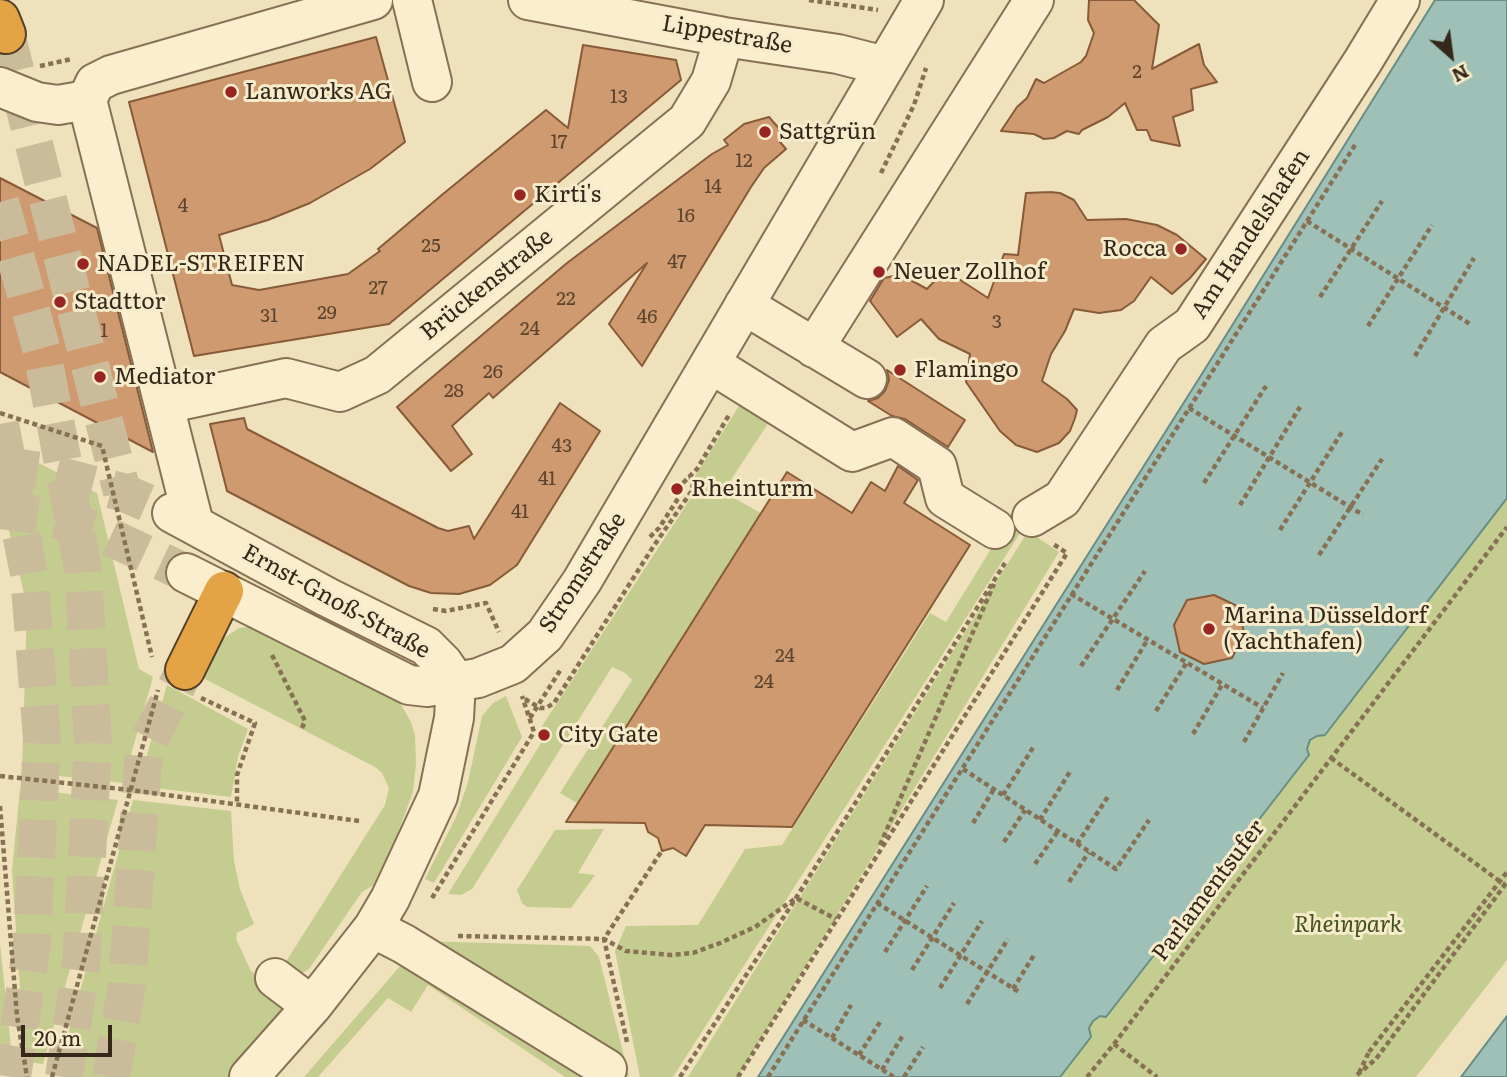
<!DOCTYPE html>
<meta charset="utf-8">
<style>
body{margin:0}
#map{position:relative;width:1507px;height:1077px;overflow:hidden;background:#efe1bb;font-family:Literata,serif}
canvas{display:block}
.north{position:absolute;left:1416px;top:21px;width:70px;height:70px;-webkit-text-stroke:5px #f6ebca;paint-order:stroke;rotate:152deg;font-size:19px;font-weight:700;line-height:28px;text-align:center;color:#35281a}
.north::after{content:'';display:block;margin:auto;width:24px;height:32px;background:#35281a;clip-path:polygon(50% 0,100% 100%,50% 72%,0 100%)}
.scale{position:absolute;left:21px;top:1025px;width:91px;height:32px;box-sizing:border-box;border:4px solid #35281a;border-top:0;padding-left:9px;font-size:21px;line-height:24px;white-space:nowrap;color:#35281a;-webkit-text-stroke:5px #f6ebca;paint-order:stroke}
</style>
<div id="map">
<canvas width="1507" height="1077"></canvas>
<div class="north">N</div>
<div class="scale">20 m</div>
</div>
<script>
const ctx = document.querySelector('canvas').getContext('2d');
ctx.lineJoin = 'round';
function fillPath(path, color) { ctx.fillStyle = color; ctx.fill(path, 'evenodd'); }
const toPath = rows => new Path2D(rows.map(r => 'M' + r).join(''));
function stroke(path, color, width, dash) { ctx.strokeStyle = color; ctx.lineWidth = width; ctx.lineCap = dash ? 'butt' : 'round'; ctx.setLineDash(dash || []); ctx.stroke(path); }
function label(font, color, halo, rows, align = 'center') {
  ctx.font = font + ' Literata,serif'; ctx.lineWidth = 6; ctx.setLineDash([]); ctx.textBaseline = 'middle'; ctx.strokeStyle = halo; ctx.fillStyle = color; for (const [text, x, y, turn = 0] of rows) {
    ctx.save(); ctx.translate(x, y); ctx.rotate((+turn || 0) * Math.PI / 180); ctx.textAlign = isNaN(turn) ? turn : align; if (halo) ctx.strokeText(text, 0, 0); ctx.fillText(text, 0, 0); ctx.restore();
  }
}
fillPath(toPath([
 [742,401,771,419,723,492,761,513,577,803,560,793,632,680,625,673,612,667,472,889,461,895,448,894,546,735,542,726,698,487,695,476],
 [0,443,97,493,139,669,153,677,123,783,22,772,27,606,0,493],
 [1507,479,1507,960,1416,1077,1043,1077],
 [1010,518,1024,527,673,1077,640,1077,615,951,626,926,698,925,745,849,782,845,930,613,946,622],
 [1028,531,1059,552,738,1077,688,1077],
 [256,626,399,701,411,722,415,735,416,764,413,792,380,881,362,892,309,969,301,974,282,968,385,805,389,788,382,773,375,767,201,677,212,646,239,628],
 [167,685,248,729,238,757,231,797,138,786],
 [506,696,522,737,434,883,425,879,456,817,468,782,482,716,493,703],
 [20,788,118,800,43,1064,27,1062,20,989,12,871],
 [133,800,231,811,234,861,240,889,254,924,237,933,236,939,251,971,270,987,285,1007,250,1053,228,1077,69,1077,59,1074,58,1071],
 [604,829,578,873,595,875,571,908,527,907,522,903,517,890,555,830],
 [421,941,590,946,599,957,629,1076,620,1077],
 [0,944,12,1057,10,1065,5,1069,0,1069],
 [408,957,601,1077,565,1077,428,985,411,1012,388,998,318,1077,304,1077]
]), '#c4cd8f');
const water = toPath([
 [1435,0,1507,0,1507,498,1325,735,1317,736,1310,740,1307,749,1309,755,1106,1017,1100,1016,1093,1021,1089,1028,1091,1037,1060,1077,758,1077,1200,377,1435,0],
 [1507,1016,1507,1077,1461,1077,1507,1016]
]);
fillPath(water, '#9fc0b7');
stroke(water, '#678d85', 2);
const building = toPath([
 [1089,0,1134,0,1159,25,1152,69,1199,44,1204,65,1217,82,1191,89,1193,110,1173,117,1180,146,1151,140,1147,130,1137,130,1125,103,1108,117,1082,130,1079,134,1067,131,1054,138,1044,139,1034,134,1001,131,1017,107,1027,98,1036,79,1044,83,1081,62,1086,56,1094,33,1088,20,1089,0],
 [376,37,405,142,370,169,310,203,268,220,219,235,232,285,259,290,348,274,380,251,378,249,443,194,546,110,568,128,583,45,676,60,681,80,389,324,194,356,129,102,376,37],
 [769,117,783,133,780,142,786,149,764,168,751,187,642,366,609,324,647,263,493,398,489,393,452,426,472,454,451,471,397,407,567,263,712,154,728,145,724,140,744,124,769,117],
 [0,178,97,228,153,452,0,372,0,178],
 [1050,192,1060,193,1074,200,1087,220,1126,219,1157,225,1177,235,1206,259,1190,278,1172,294,1151,277,1134,301,1121,310,1099,313,1074,309,1065,331,1051,354,1042,381,1067,399,1077,410,1075,418,1070,431,1059,443,1037,452,1016,445,1000,431,966,382,970,354,939,339,921,319,897,337,870,301,884,278,894,276,905,277,927,289,945,270,988,298,1004,254,1018,255,1026,193,1050,192],
 [887,370,965,420,948,447,905,419,892,416,868,401,878,398,885,391,889,380,887,370],
 [560,403,600,431,517,565,490,585,459,594,431,593,409,586,227,491,210,424,244,418,247,429,438,528,448,531,469,526,474,539,560,403],
 [898,466,918,480,904,503,970,545,792,827,705,825,686,856,673,848,662,851,658,838,648,832,645,823,566,822,787,472,852,513,871,482,885,491,898,466],
 [1214,595,1239,607,1244,634,1232,658,1204,664,1180,652,1174,625,1187,600,1214,595]
]);
fillPath(building, '#cf9a6f');
stroke(building, '#875b39', 2);
stroke(toPath([
 [0,465,40,471,122,492,166,511],
 [0,510,40,515,95,530,186,573]
]), '#cabc9b', 38, [38, 19]);
stroke(toPath([
 [6,34,122,492],
 [0,202,42,351,83,570,93,743,81,966,64,1077],
 [0,424,29,574,42,739,32,943,12,1077],
 [111,1077,127,985,144,750,185,670]
]), '#cabc9b', 38, [38, 19]);
const minor = toPath([
 [412,0,432,82],
 [528,0,724,37,838,54,885,66],
 [0,87,37,102,58,105,87,100],
 [744,305,867,379],
 [814,348,1034,0],
 [711,364,852,452,893,437,937,466,945,498,995,529],
 [165,404,286,378,340,392,377,375,687,121,711,81,724,37],
 [172,513,327,597,426,646,443,663,456,682],
 [1032,517,1062,499,1164,345,1192,325,1363,61,1400,0],
 [194,524,87,100,95,83,111,75,373,0],
 [186,573,409,685,427,687,478,678,513,664,545,635,582,581,924,0],
 [373,928,404,944,607,1069],
 [275,978,312,1006],
 [249,1077,312,1006,373,928,390,899,438,796,454,718,456,682]
]);
const highway = toPath([
 [0,19,6,34],
 [185,670,224,591]
]);
stroke(minor, '#877154', 42);
stroke(highway, '#543f29', 42);
stroke(toPath([
 [809,0,878,10],
 [40,66,72,59],
 [881,173,914,105,926,68],
 [1307,221,1470,324],
 [1320,297,1382,201],
 [1368,326,1432,225],
 [1415,356,1474,258],
 [1189,408,1363,515],
 [0,413,102,446,152,657],
 [683,483,697,469,729,415],
 [1204,483,1266,386],
 [1240,505,1300,407],
 [1280,530,1342,432],
 [650,537,659,528,679,497,677,489],
 [1319,555,1382,459],
 [1071,594,1263,708],
 [433,609,446,611,486,603,499,632],
 [272,655,305,721,302,728],
 [1081,666,1145,571],
 [1117,690,1148,639],
 [201,698,255,723,237,775,237,805],
 [525,699,540,708,546,708,554,703,653,547,691,492,693,484,690,475],
 [1156,711,1187,662],
 [530,718,561,669],
 [1193,734,1223,683],
 [1244,742,1283,673],
 [1331,758,1505,885],
 [963,769,1116,869,1149,820],
 [0,776,130,790,359,821],
 [1003,795,1034,746],
 [0,806,17,1016,27,1077],
 [1040,820,1071,770],
 [973,823,994,789],
 [1004,842,1025,810],
 [1077,844,1109,795],
 [880,845,994,584],
 [1035,864,1058,831],
 [1069,882,1089,852],
 [432,898,534,732,522,696],
 [877,903,1019,992],
 [458,936,604,939,626,951,671,955,693,953,720,943,755,927,796,898,836,919],
 [885,952,927,886],
 [912,970,954,903],
 [940,988,982,921],
 [1013,989,1034,955],
 [967,1004,1008,939],
 [803,1020,894,1077],
 [832,1038,851,1005],
 [627,1042,604,939,663,849],
 [1114,1044,1157,1077],
 [859,1055,880,1022],
 [882,1070,903,1035],
 [1359,1073,1369,1052],
 [1357,1075,1376,1059,1507,882],
 [52,1077,158,690],
 [680,1077,796,898,1005,563],
 [738,1077,1067,553,1053,544],
 [768,1077,1355,145],
 [904,1077,923,1047],
 [1087,1077,1114,1044,1507,527]
]), '#877154', 4.5, [5, 3.5]);
stroke(minor, '#faeece', 38);
stroke(highway, '#e4a445', 38);
stroke(toPath([
 [1369,1052,1507,872]
]), '#877154', 4.5, [5, 3.5]);
for (const [x, y, r, color] of [
 [231,92,7,"#982522"],
 [765,132,7,"#982522"],
 [520,195,7,"#982522"],
 [1181,249,7,"#982522"],
 [83,264,7,"#982522"],
 [879,272,7,"#982522"],
 [60,302,7,"#982522"],
 [900,370,7,"#982522"],
 [100,377,7,"#982522"],
 [677,489,7,"#982522"],
 [1209,629,7,"#982522"],
 [544,735,7,"#982522"]
]) { const dot = new Path2D(); dot.arc(x, y, r, 0, 2 * Math.PI); ctx.fillStyle = color; ctx.fill(dot); stroke(dot, '#f6ebca', 2.5); }
label('19px', '#5c442f', null, [
 ["2",1137,72],
 ["13",619,97],
 ["17",559,142],
 ["12",744,161],
 ["14",713,187],
 ["4",183,206],
 ["16",686,216],
 ["25",431,246],
 ["47",677,262],
 ["27",378,288],
 ["22",566,299],
 ["29",327,313],
 ["31",269,316],
 ["46",647,317],
 ["3",997,322],
 ["24",530,329],
 ["1",104,331],
 ["26",493,372],
 ["28",454,391],
 ["43",562,446],
 ["41",547,479],
 ["41",520,512],
 ["24",785,656],
 ["24",764,682]
]);
label('23px', '#35281a', '#f6ebca', [
 ["Lippestraße",727,35,10],
 ["Am Handelshafen",1251,234,-57],
 ["Brückenstraße",487,285,-39],
 ["Stromstraße",583,573,-57],
 ["Ernst-Gnoß-Straße",336,602,29],
 ["Parlamentsufer",1209,891,-53]
]);
label('23px', '#35281a', '#f6ebca', [
 ["Lanworks AG",245,92],
 ["Sattgrün",779,132],
 ["Kirti's",534,195],
 ["Rocca",1167,249,"right"],
 ["NADEL-STREIFEN",97,264],
 ["Neuer Zollhof",893,272],
 ["Stadttor",74,302],
 ["Flamingo",914,370],
 ["Mediator",114,377],
 ["Rheinturm",691,489],
 ["Marina Düsseldorf",1223,616],
 ["(Yachthafen)",1223,642],
 ["City Gate",558,735]
], 'left');
label('italic 23px', '#445220', '#f6ebca', [
 ["Rheinpark",1348,925]
]);
</script>
